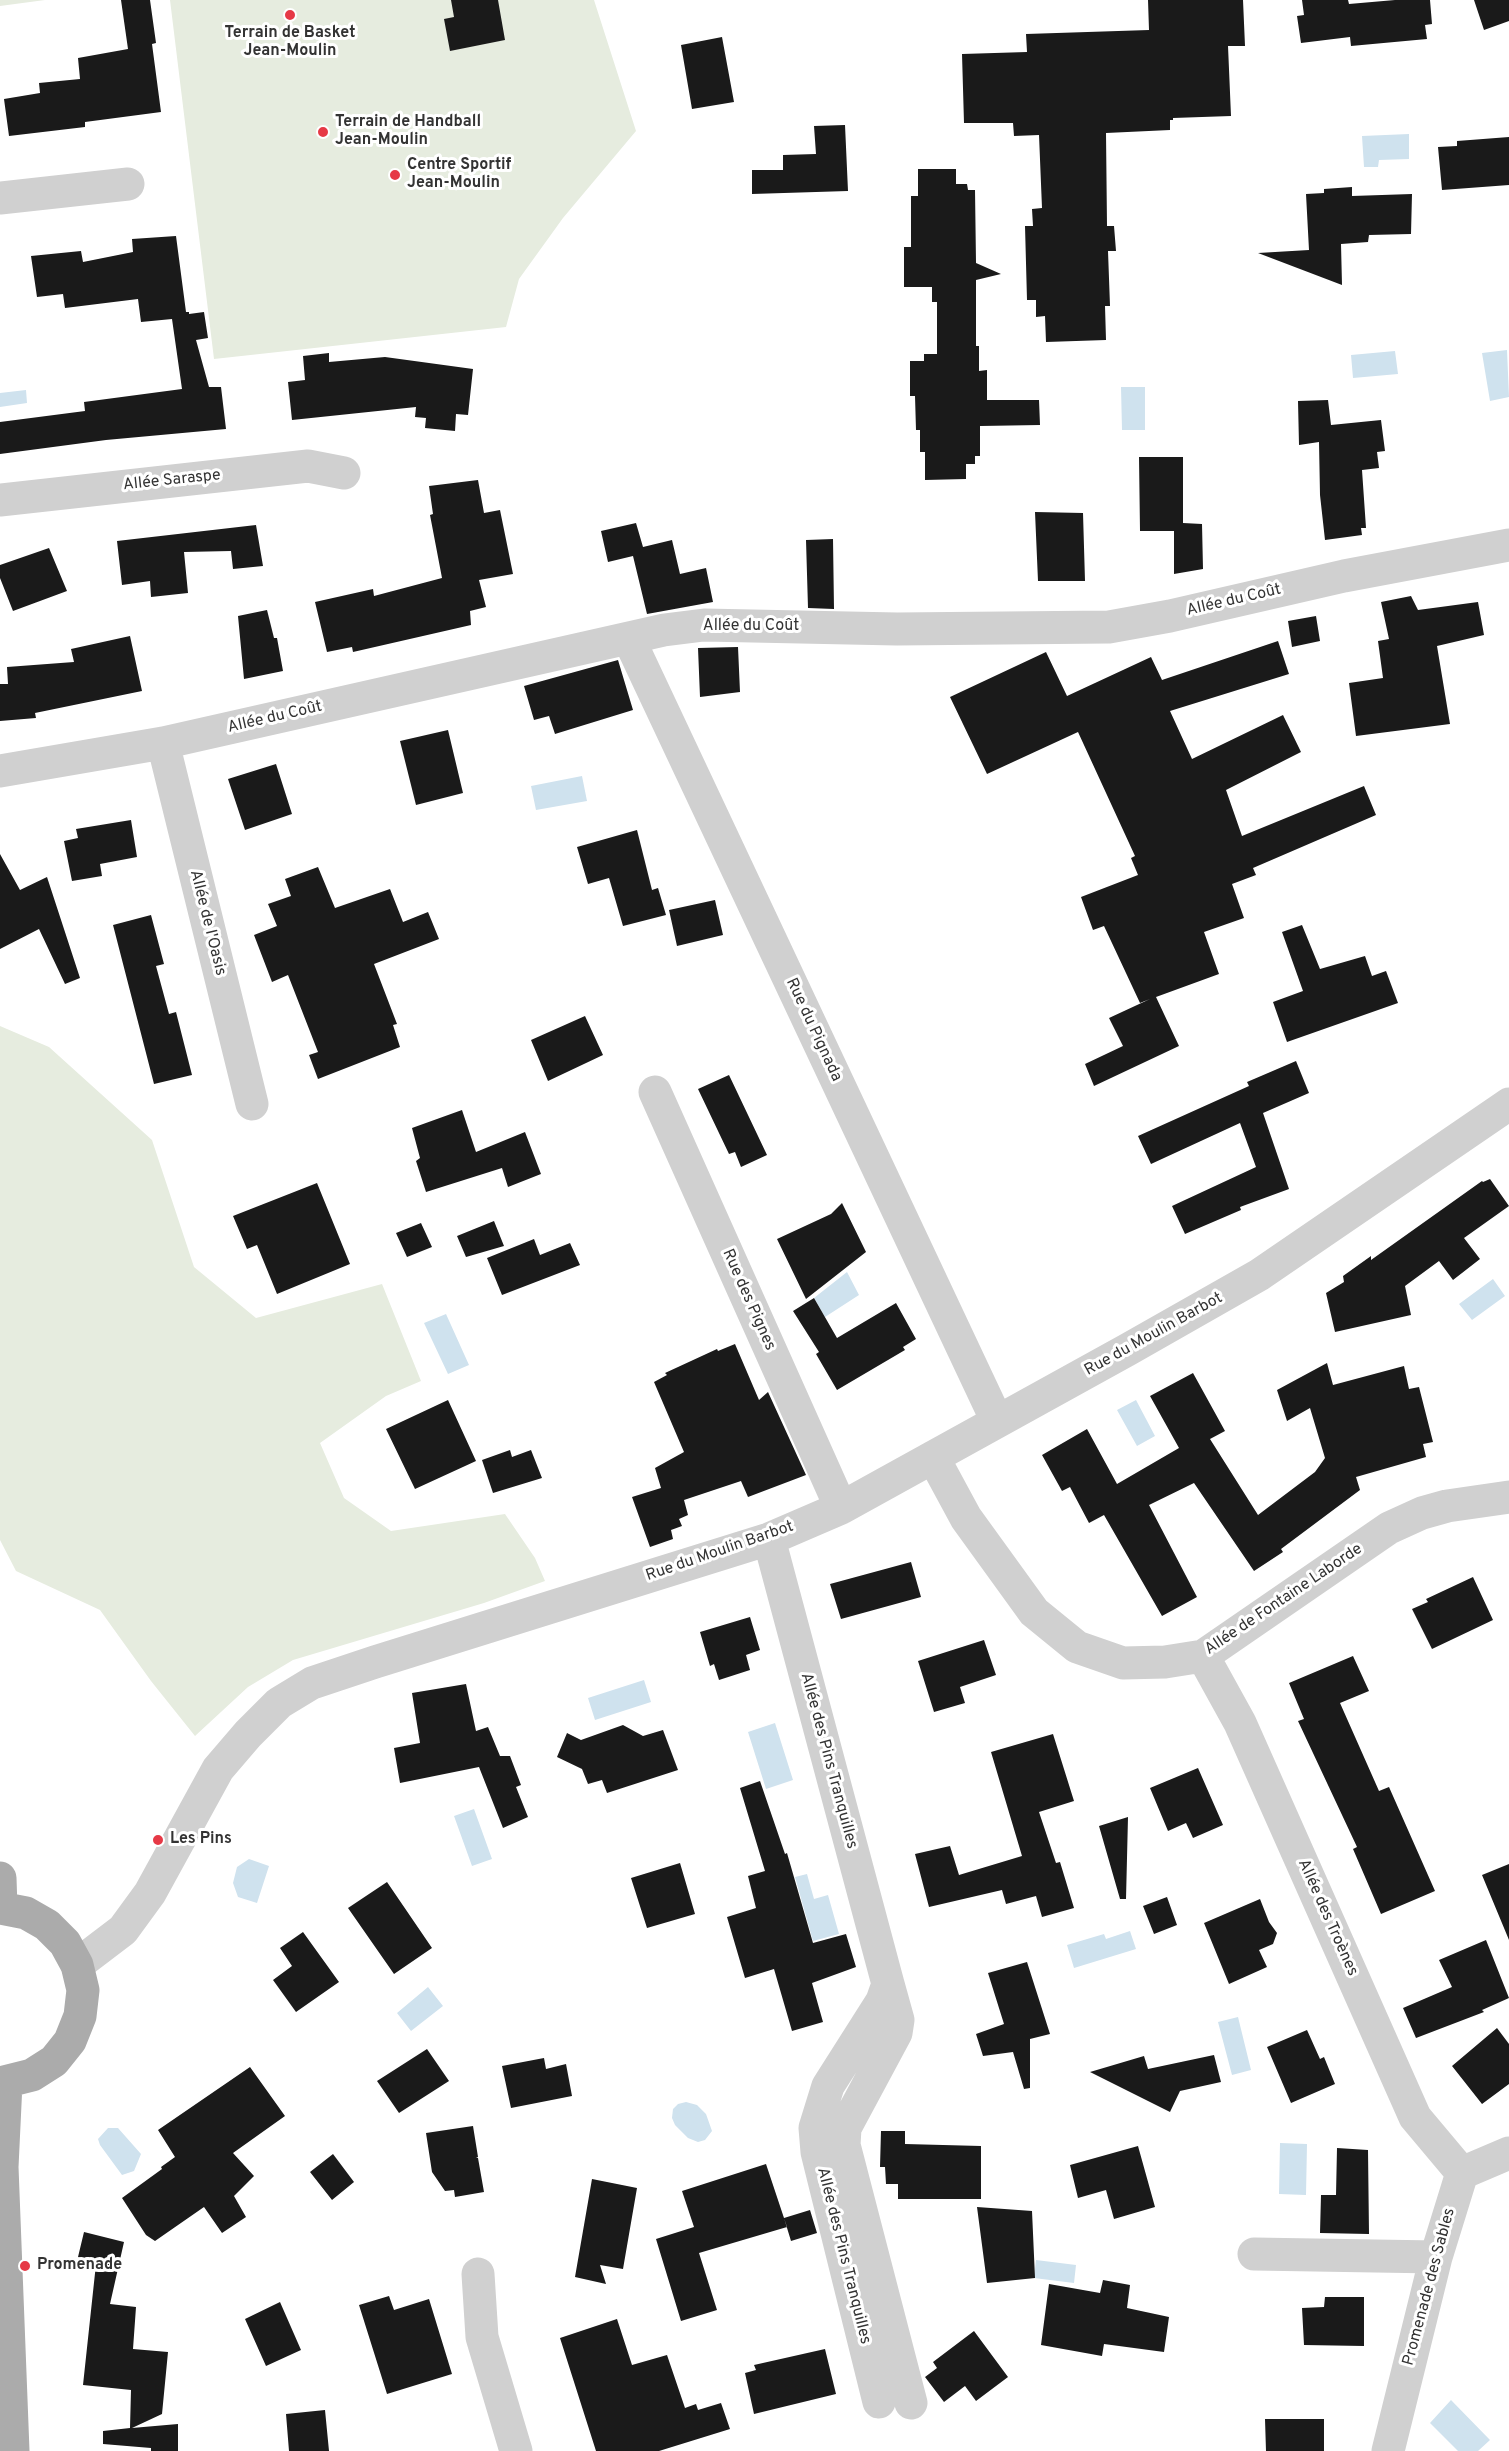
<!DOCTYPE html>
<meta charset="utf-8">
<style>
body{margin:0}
canvas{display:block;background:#fff}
</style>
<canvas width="1509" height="2451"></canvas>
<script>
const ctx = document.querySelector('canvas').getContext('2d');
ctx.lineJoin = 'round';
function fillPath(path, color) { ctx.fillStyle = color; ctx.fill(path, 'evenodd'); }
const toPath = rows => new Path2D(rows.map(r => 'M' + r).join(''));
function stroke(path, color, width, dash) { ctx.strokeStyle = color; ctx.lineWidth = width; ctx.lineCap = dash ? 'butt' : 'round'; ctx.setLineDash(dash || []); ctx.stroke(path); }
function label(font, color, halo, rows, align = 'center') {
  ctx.font = font + ' Overpass,sans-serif'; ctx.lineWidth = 6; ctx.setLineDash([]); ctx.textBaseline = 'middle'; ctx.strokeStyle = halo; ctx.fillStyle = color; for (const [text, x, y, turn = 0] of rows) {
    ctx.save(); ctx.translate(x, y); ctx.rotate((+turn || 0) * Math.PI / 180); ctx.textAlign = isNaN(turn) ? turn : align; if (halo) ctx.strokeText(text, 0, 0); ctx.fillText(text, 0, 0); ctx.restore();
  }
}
fillPath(toPath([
 [0,0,45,0,0,6],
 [170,0,594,0,636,131,563,218,519,279,506,327,214,359],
 [0,1026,49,1047,152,1140,194,1267,256,1318,382,1284,421,1381,386,1396,320,1443,344,1498,391,1531,505,1514,535,1558,545,1581,484,1603,293,1660,248,1687,195,1736,151,1681,100,1610,16,1571,0,1540]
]), '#e6ecdf');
fillPath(toPath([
 [1409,134,1409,159,1379,160,1378,167,1364,167,1362,136],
 [1507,350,1509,397,1490,401,1482,353],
 [1395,351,1398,374,1353,378,1351,355],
 [1121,387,1145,387,1145,430,1122,430],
 [26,390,27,403,0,407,0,393],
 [582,776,587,801,536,810,531,786],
 [847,1272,859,1295,825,1317,814,1298],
 [1493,1279,1505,1296,1472,1320,1459,1304],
 [446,1314,469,1365,448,1374,424,1323],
 [1136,1400,1155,1436,1137,1446,1117,1410],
 [644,1680,651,1702,595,1720,588,1698],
 [775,1723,793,1780,766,1789,748,1732],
 [474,1809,492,1859,472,1866,454,1816],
 [249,1859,269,1866,257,1903,238,1897,233,1883,237,1867],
 [807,1874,814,1899,828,1895,839,1934,813,1941,795,1877],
 [1130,1931,1136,1949,1074,1968,1067,1945,1104,1934,1106,1939],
 [428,1987,443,2006,411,2031,397,2013],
 [1238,2017,1251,2070,1232,2075,1218,2022],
 [686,2102,697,2105,706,2114,712,2131,705,2140,698,2142,688,2138,675,2125,672,2118,673,2109,678,2104],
 [108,2128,118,2128,141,2154,134,2171,122,2175,100,2145,98,2139],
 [1280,2143,1307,2144,1306,2195,1279,2194],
 [1036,2260,1076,2265,1074,2283,1034,2278],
 [1451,2400,1490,2440,1478,2451,1458,2451,1430,2423]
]), '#cfe2ee');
fillPath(toPath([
 [121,0,150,0,156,43,152,44,161,112,85,122,85,127,9,136,4,99,40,93,39,83,80,79,78,58,128,49],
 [451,0,498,0,505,40,450,51,444,19,454,17],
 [1148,0,1243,0,1245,46,1228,46,1231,116,1173,118,1173,120,1170,120,1170,130,1106,133,1107,226,1114,226,1116,251,1108,251,1110,306,1105,306,1106,340,1046,342,1045,316,1036,317,1036,300,1027,300,1025,226,1033,226,1032,209,1042,208,1039,135,1014,136,1013,123,964,123,962,54,1027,52,1026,34,1149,30],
 [1302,0,1348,0,1349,4,1395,0,1430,0,1432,24,1425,25,1427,39,1351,46,1350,37,1301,43,1297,16,1304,15],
 [1474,0,1509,0,1509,21,1484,30],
 [722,37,734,102,692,109,681,45],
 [845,125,848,191,752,194,752,170,783,170,783,155,816,154,814,126],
 [1509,137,1509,185,1442,190,1438,147,1457,146,1457,141],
 [918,169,956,169,956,184,967,184,968,190,975,190,976,263,1001,274,976,280,976,346,979,346,979,371,987,370,987,400,1039,400,1040,425,980,426,980,456,975,456,975,464,966,464,966,479,925,480,925,452,920,452,920,430,916,430,915,396,910,396,910,361,924,361,924,354,937,354,937,302,932,302,932,287,904,287,904,247,911,247,911,196,918,196],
 [1352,187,1352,196,1412,194,1411,234,1369,235,1368,242,1341,244,1342,285,1258,253,1309,250,1306,194,1324,193,1324,189],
 [176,236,186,312,189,312,189,314,204,312,208,338,196,340,209,387,221,387,226,429,106,440,0,454,0,422,85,411,84,402,182,389,172,319,141,322,138,299,65,308,63,294,37,297,31,256,81,251,83,262,133,252,132,239],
 [329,353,329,362,385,357,473,369,468,415,456,414,455,431,425,428,426,418,415,417,416,407,292,420,288,382,305,380,303,356],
 [1328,400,1331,425,1381,420,1385,451,1377,452,1379,468,1362,470,1366,528,1361,528,1362,535,1325,540,1320,495,1319,442,1299,445,1298,401],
 [1139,457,1183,457,1183,523,1202,524,1203,569,1174,574,1174,531,1140,531],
 [478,480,484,513,500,510,513,574,479,580,486,607,470,611,471,625,353,652,352,647,327,652,315,602,373,589,374,596,442,578,430,515,433,514,429,486],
 [1035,512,1083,513,1085,581,1038,581],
 [636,523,643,547,672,540,680,574,706,568,713,602,647,614,633,556,608,562,601,531],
 [256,525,263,566,233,569,231,551,184,552,188,593,151,597,150,581,122,585,117,541],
 [833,539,834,609,808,608,806,540],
 [49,548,67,591,13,611,0,578,0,565],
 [1411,596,1418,610,1478,602,1484,635,1437,646,1450,724,1356,736,1349,683,1383,678,1378,641,1389,639,1381,602],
 [267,610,274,638,277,638,283,671,244,679,238,616],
 [1316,616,1320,641,1292,647,1288,621],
 [130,636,142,691,35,713,36,718,0,721,0,684,8,684,7,667,74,662,71,649],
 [1278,641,1289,674,1170,711,1192,759,1283,715,1301,752,1226,790,1242,836,1364,786,1376,815,1253,868,1256,875,1232,884,1244,918,1204,932,1219,974,1156,997,1179,1046,1094,1086,1085,1064,1123,1046,1109,1018,1150,999,1140,1003,1104,926,1093,930,1081,897,1138,875,1131,858,1135,856,1078,732,987,774,950,697,1046,652,1067,696,1151,657,1162,680],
 [738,647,740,692,700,697,698,648],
 [618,660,633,710,555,734,549,716,534,720,524,686],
 [448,730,463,793,416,805,400,741],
 [276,764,292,814,245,830,228,779],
 [131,820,137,857,100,864,102,876,72,881,64,841,78,838,76,829],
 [637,830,652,890,658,888,666,915,623,926,609,878,588,884,577,847],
 [0,854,20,890,47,877,80,978,65,984,39,929,0,949],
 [318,867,335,908,390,889,403,922,428,912,439,939,374,964,397,1024,393,1025,400,1047,318,1079,309,1055,318,1052,288,975,272,982,254,935,277,926,268,904,291,896,285,879],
 [715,900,723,935,677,946,669,910],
 [151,915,164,964,156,966,169,1014,176,1012,192,1075,154,1084,113,925],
 [1302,925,1320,969,1365,956,1372,976,1386,971,1398,1003,1287,1042,1273,1002,1303,991,1282,932],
 [585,1016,603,1055,548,1081,531,1040],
 [1296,1061,1309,1093,1263,1113,1289,1189,1240,1207,1241,1210,1185,1234,1172,1206,1256,1167,1240,1123,1151,1164,1138,1136,1249,1086,1247,1082],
 [729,1075,767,1155,741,1167,735,1152,729,1154,698,1089],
 [462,1110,476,1152,525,1132,541,1174,508,1187,502,1168,426,1192,416,1161,420,1158,412,1128],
 [1490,1179,1509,1206,1464,1238,1480,1259,1453,1280,1439,1261,1405,1286,1411,1315,1335,1332,1326,1293,1344,1282,1343,1276,1371,1256,1371,1260,1482,1181,1483,1182],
 [317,1183,350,1264,277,1294,257,1245,247,1249,233,1216],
 [842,1203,866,1252,806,1299,777,1239,831,1214],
 [494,1221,504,1246,466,1257,457,1236],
 [421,1223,432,1247,407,1257,396,1233],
 [534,1239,540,1255,570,1243,580,1265,502,1295,487,1258],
 [814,1298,837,1338,896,1303,916,1339,903,1347,905,1350,837,1390,816,1354,819,1352,793,1311],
 [735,1344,759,1400,768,1392,806,1475,748,1497,741,1481,684,1500,688,1515,679,1519,682,1526,671,1530,673,1539,650,1547,632,1497,661,1488,655,1468,684,1452,654,1382,667,1375,665,1373,717,1349,718,1351],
 [1327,1363,1333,1385,1404,1366,1409,1389,1419,1387,1433,1442,1423,1444,1426,1457,1356,1477,1360,1490,1281,1549,1283,1552,1254,1571,1194,1483,1149,1505,1197,1597,1162,1616,1104,1515,1089,1523,1070,1487,1062,1491,1042,1455,1087,1429,1117,1484,1179,1448,1150,1396,1193,1373,1225,1431,1210,1439,1258,1515,1315,1472,1325,1458,1310,1408,1287,1421,1277,1390],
 [448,1400,476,1461,415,1489,386,1429],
 [510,1450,512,1457,531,1450,542,1478,493,1493,482,1460],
 [911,1562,921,1597,841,1619,830,1584],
 [1473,1577,1493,1620,1432,1649,1412,1609,1428,1602,1426,1599],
 [750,1617,760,1650,746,1655,750,1670,719,1680,714,1664,710,1666,700,1632],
 [984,1640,996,1675,960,1687,965,1703,934,1712,918,1661],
 [1353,1656,1369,1691,1340,1703,1379,1791,1389,1787,1435,1891,1381,1914,1353,1849,1357,1847,1298,1721,1304,1719,1289,1683],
 [466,1684,476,1731,488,1727,500,1756,510,1756,521,1785,516,1787,528,1817,503,1828,479,1767,400,1783,394,1748,420,1743,412,1693],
 [623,1725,643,1736,663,1730,678,1770,607,1793,602,1780,588,1784,582,1769,557,1757,567,1733,581,1740],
 [1053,1734,1074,1801,1039,1812,1056,1863,1060,1862,1074,1908,1042,1917,1036,1896,1006,1904,1002,1890,929,1907,915,1854,950,1846,959,1875,1022,1856,991,1752],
 [1198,1768,1223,1825,1193,1838,1186,1823,1168,1831,1150,1788],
 [760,1781,785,1854,787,1853,813,1943,846,1934,856,1967,812,1983,823,2022,792,2031,774,1969,745,1978,727,1917,756,1908,748,1876,765,1871,740,1788],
 [1128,1817,1126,1899,1120,1899,1099,1826],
 [680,1863,695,1914,647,1928,631,1878],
 [1509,1864,1509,1940,1482,1875],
 [387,1882,432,1948,394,1974,348,1908],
 [1167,1897,1177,1925,1154,1934,1143,1906],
 [1260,1899,1269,1922,1277,1933,1273,1944,1259,1950,1267,1967,1229,1984,1204,1923],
 [303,1932,339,1982,296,2012,273,1980,292,1966,280,1948],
 [1486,1940,1509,1998,1482,2010,1484,2012,1416,2038,1403,2008,1452,1987,1439,1960],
 [1027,1962,1050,2034,1030,2039,1030,2088,1024,2089,1013,2052,983,2056,976,2034,1004,2024,988,1973],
 [1497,2028,1509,2044,1509,2084,1482,2104,1452,2066],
 [1307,2030,1320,2059,1324,2057,1335,2084,1291,2103,1267,2047],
 [427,2049,449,2081,399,2113,377,2081],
 [1214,2055,1221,2082,1180,2091,1170,2112,1090,2072,1144,2056,1148,2069],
 [544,2058,546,2069,566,2064,572,2096,511,2108,502,2066],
 [250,2067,285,2116,233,2153,254,2176,234,2196,246,2217,222,2233,204,2207,155,2241,146,2235,122,2198,162,2169,161,2167,175,2157,158,2130],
 [473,2126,478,2157,476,2157,478,2158,484,2192,455,2197,454,2190,445,2191,432,2172,426,2133],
 [881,2131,905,2131,905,2144,981,2146,981,2199,898,2199,898,2184,886,2184,885,2167,880,2167],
 [1138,2146,1155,2207,1114,2219,1106,2190,1078,2198,1070,2165],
 [1337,2148,1368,2150,1369,2234,1320,2233,1321,2195,1336,2195],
 [333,2154,354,2182,332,2200,310,2172],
 [766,2164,787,2227,699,2253,717,2310,681,2321,656,2239,694,2227,682,2191],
 [592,2179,637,2188,623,2269,600,2265,606,2284,575,2277],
 [977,2207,1032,2211,1035,2278,987,2283],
 [810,2210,817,2233,791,2241,784,2218],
 [84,2232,124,2242,110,2304,136,2307,133,2349,168,2352,162,2414,132,2428,178,2424,178,2451,151,2451,151,2448,103,2444,103,2431,130,2428,131,2390,83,2385,96,2264,78,2257],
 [1103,2280,1130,2285,1127,2308,1169,2317,1164,2352,1104,2344,1102,2356,1041,2345,1049,2284,1100,2293],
 [389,2296,394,2310,429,2299,452,2374,387,2394,359,2305],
 [1325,2297,1364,2297,1364,2346,1304,2345,1302,2308,1324,2307],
 [280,2302,301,2350,266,2366,245,2319],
 [617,2319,632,2365,667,2355,685,2408,696,2404,698,2410,721,2403,730,2429,659,2451,596,2451,560,2338],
 [974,2331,1008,2377,976,2401,965,2386,944,2402,925,2377,937,2368,933,2362],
 [825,2349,836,2394,754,2414,745,2373,756,2370,754,2365],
 [325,2410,329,2451,289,2451,286,2414],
 [1265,2419,1324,2419,1324,2451,1266,2451]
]), '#1a1a1a');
stroke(toPath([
 [0,198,128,184],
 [0,500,308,466,344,473],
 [629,639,997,1421],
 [163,743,252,1104],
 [0,771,163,743,664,630,704,625,897,629,1109,627,1170,616,1344,576,1509,545],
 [655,1092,841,1508],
 [933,1457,966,1518,1034,1612,1077,1647,1123,1663,1165,1662,1203,1656,1389,1528,1422,1513,1447,1506,1509,1497],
 [769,1539,888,1984,882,2001,828,2086,815,2128,817,2152,879,2402],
 [1203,1656,1240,1723,1415,2117,1462,2173],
 [77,1965,123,1930,150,1893,218,1769,248,1734,279,1703,312,1683,375,1662,769,1539,841,1508,1127,1350,1259,1275,1509,1104],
 [888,1984,898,2020,896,2033,845,2128,844,2145,911,2403],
 [1254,2254,1436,2257],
 [478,2274,482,2337,516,2451],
 [1388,2451,1436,2257,1462,2173,1509,2153]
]), '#d0d0d0', 33);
stroke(toPath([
 [0,1878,1,1908],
 [0,1908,26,1913,47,1925,65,1943,77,1965,83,1990,80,2016,70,2041,54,2061,32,2075,0,2083],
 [6,2083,2,2167,13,2451]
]), '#ababab', 33);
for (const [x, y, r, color] of [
 [290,15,6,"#e63946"],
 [323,132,6,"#e63946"],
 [395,175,6,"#e63946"],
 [158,1840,6,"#e63946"],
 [25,2266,6,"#e63946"]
]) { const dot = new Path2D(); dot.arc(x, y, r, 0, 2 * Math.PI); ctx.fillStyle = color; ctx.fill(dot); stroke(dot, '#fff', 2); }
label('bold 16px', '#333', '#fff', [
 ["Terrain de Basket",290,34,"center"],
 ["Jean-Moulin",290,52,"center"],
 ["Terrain de Handball",335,123],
 ["Jean-Moulin",335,141],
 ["Centre Sportif",407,166],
 ["Jean-Moulin",407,184],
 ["Les Pins",170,1840],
 ["Promenade",37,2266]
], 'left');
label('16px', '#333', '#fff', [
 ["Allée Saraspe",172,481,-6],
 ["Allée du Coût",1234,601,-13],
 ["Allée du Coût",751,627],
 ["Allée du Coût",275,718,-13],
 ["Allée de l'Oasis",207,923,76],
 ["Rue du Pignada",813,1030,65],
 ["Rue des Pignes",748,1300,66],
 ["Rue du Moulin Barbot",1154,1335,-29],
 ["Rue du Moulin Barbot",720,1552,-19],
 ["Allée de Fontaine Laborde",1284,1600,-34],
 ["Allée des Pins Tranquilles",828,1761,75],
 ["Allée des Troènes",1327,1918,66],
 ["Allée des Pins Tranquilles",843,2256,76],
 ["Promenade des Sables",1430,2287,-75]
]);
</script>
